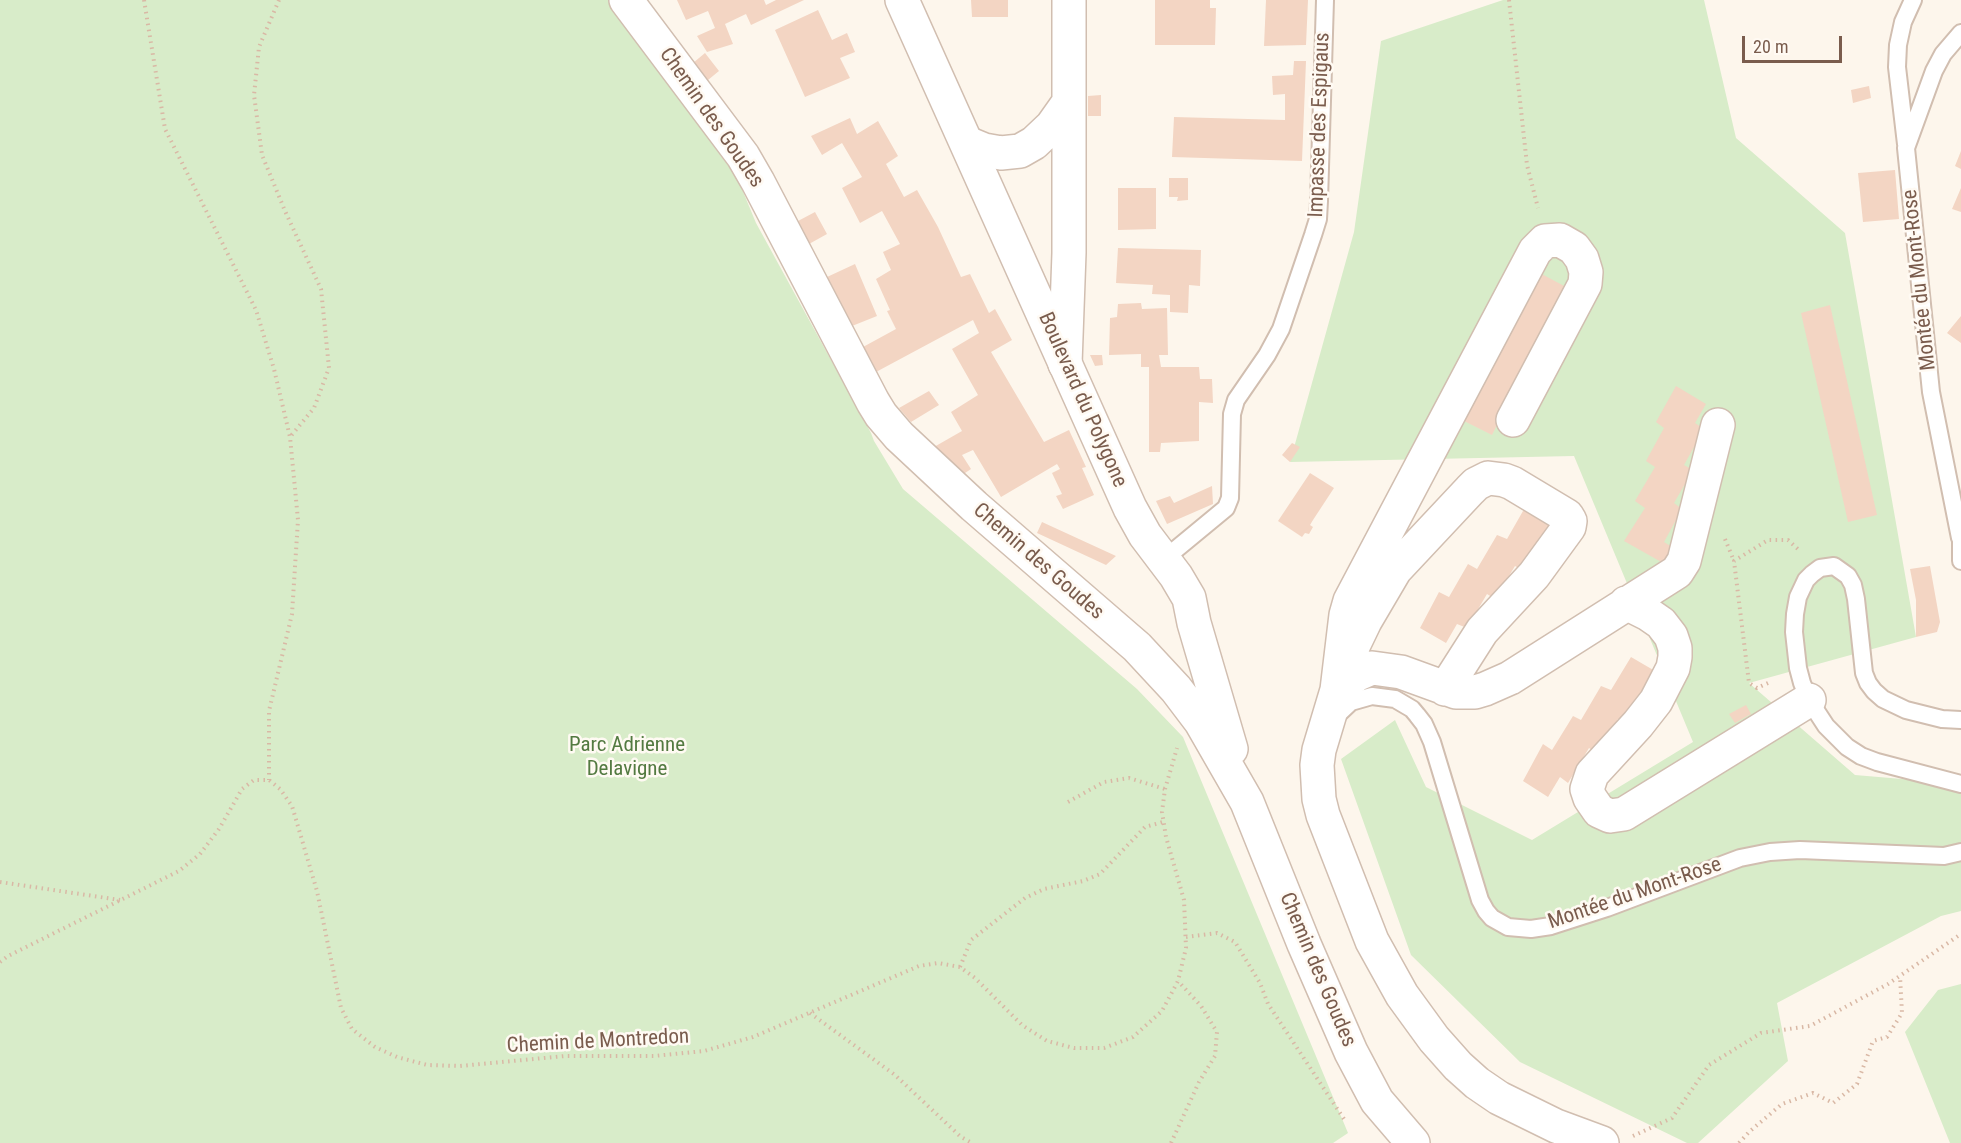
<!DOCTYPE html>
<meta charset="utf-8">
<style>
body{margin:0}
#map{position:relative;width:1961px;height:1143px;overflow:hidden;background:#fdf6ec;font-family:"Roboto Condensed",sans-serif}
canvas{display:block}
.scale{position:absolute;left:1742px;top:36px;width:100px;height:27px;box-sizing:border-box;border:3px solid #7a5c4d;border-top:0;padding-left:8px;font-size:18px;line-height:21px;white-space:nowrap;color:#7a5c4d;-webkit-text-stroke:4px #fffaf3;paint-order:stroke}
</style>
<div id="map">
<canvas width="1961" height="1143"></canvas>
<div class="scale">20 m</div>
</div>
<script>
const ctx = document.querySelector('canvas').getContext('2d');
ctx.lineJoin = 'round';
function fillPath(path, color) { ctx.fillStyle = color; ctx.fill(path, 'evenodd'); }
const toPath = rows => new Path2D(rows.map(r => 'M' + r).join(''));
function stroke(path, color, width, dash) { ctx.strokeStyle = color; ctx.lineWidth = width; ctx.lineCap = dash ? 'butt' : 'round'; ctx.setLineDash(dash || []); ctx.stroke(path); }
function label(font, color, halo, rows, align = 'center') {
  ctx.font = font + ' "Roboto Condensed",sans-serif'; ctx.lineWidth = 5; ctx.setLineDash([]); ctx.textBaseline = 'middle'; ctx.strokeStyle = halo; ctx.fillStyle = color; for (const [text, x, y, turn = 0] of rows) {
    ctx.save(); ctx.translate(x, y); ctx.rotate((+turn || 0) * Math.PI / 180); ctx.textAlign = isNaN(turn) ? turn : align; if (halo) ctx.strokeText(text, 0, 0); ctx.fillText(text, 0, 0); ctx.restore();
  }
}
fillPath(toPath([
 [0,0,634,0,715,148,737,177,756,223,871,433,874,441,903,489,1137,689,1183,737,1348,1133,1333,1143,0,1143],
 [1503,0,1704,0,1736,138,1845,233,1916,637,1749,683,1855,775,1961,784,1961,911,1941,916,1777,1003,1788,1061,1698,1143,1687,1143,1520,1062,1411,955,1341,759,1395,720,1426,787,1532,840,1693,742,1574,456,1290,462,1354,232,1381,41],
 [1961,984,1961,1143,1950,1143,1905,1032,1938,990]
]), '#d8ecc9');
fillPath(toPath([
 [677,0,764,0,766,5,776,0,804,0,751,25,746,14,725,24,733,44,707,52,697,36,715,28,708,11,686,20],
 [971,0,1008,0,1008,17,972,17],
 [1155,0,1210,0,1210,8,1216,8,1215,45,1155,45],
 [1266,0,1308,0,1306,45,1264,46],
 [818,10,832,40,847,33,855,52,840,58,850,78,805,97,775,30],
 [705,53,719,71,708,80,693,63],
 [1294,61,1306,61,1302,161,1172,157,1174,117,1285,120,1285,94,1273,95,1272,76,1293,75],
 [1869,86,1871,98,1853,103,1851,90],
 [1101,95,1101,116,1088,116,1088,96],
 [850,118,857,134,878,121,898,156,886,164,904,197,917,190,938,227,961,277,970,274,989,313,995,309,1012,340,991,352,1044,442,1069,430,1086,467,1082,468,1094,495,1063,509,1056,496,1062,494,1052,473,1060,469,1057,464,1001,497,973,450,962,455,971,469,962,475,934,447,962,431,951,412,978,395,952,349,979,333,973,320,876,372,863,347,896,329,887,311,890,310,876,279,891,270,883,252,900,244,882,211,860,223,842,188,862,177,842,143,822,155,811,136],
 [1961,151,1961,169,1955,166],
 [1895,170,1899,219,1863,222,1858,173],
 [1169,178,1188,178,1188,200,1177,201,1178,197,1169,197],
 [1118,188,1156,188,1156,229,1118,230],
 [1961,188,1961,212,1952,209],
 [815,212,827,234,809,244,798,221],
 [1118,248,1201,250,1200,286,1189,285,1188,313,1170,312,1170,295,1152,294,1153,285,1116,283],
 [855,264,877,316,852,326,827,277],
 [1536,271,1566,287,1492,435,1462,420],
 [1141,303,1142,309,1167,308,1168,355,1159,355,1161,367,1199,367,1200,379,1212,379,1213,403,1199,402,1199,441,1161,443,1160,452,1149,452,1149,367,1141,367,1141,354,1109,355,1110,318,1117,317,1118,304],
 [1830,305,1877,515,1848,522,1801,313],
 [1961,316,1961,343,1947,333],
 [1090,355,1102,355,1103,365,1095,366],
 [1676,386,1706,404,1695,423,1704,429,1684,465,1693,470,1674,503,1682,509,1664,542,1672,547,1663,563,1624,541,1645,508,1635,501,1655,467,1646,461,1664,428,1656,422],
 [929,391,939,405,911,422,899,408],
 [1292,443,1300,447,1290,462,1282,455],
 [1310,473,1334,488,1313,520,1310,525,1313,527,1309,534,1305,533,1302,537,1278,521],
 [1212,486,1213,504,1167,524,1156,501,1170,496,1174,503],
 [1527,504,1563,525,1524,571,1515,566,1495,599,1487,594,1467,628,1457,624,1446,643,1420,628,1439,592,1449,597,1468,564,1477,569,1497,535,1507,539],
 [1042,522,1116,556,1106,565,1037,533],
 [1930,566,1940,622,1937,632,1916,637,1916,600,1910,569],
 [1631,657,1667,678,1627,724,1618,719,1598,754,1589,748,1568,783,1560,777,1548,797,1523,781,1543,744,1552,750,1573,716,1581,720,1601,686,1611,690],
 [1746,705,1751,714,1735,723,1729,714]
]), '#f3d5c3');
const service = toPath([
 [1906,144,1897,67,1898,45,1903,22,1913,0],
 [1961,537,1961,561],
 [1960,538,1931,392,1906,148,1934,71,1943,54,1961,33],
 [1163,560,1226,508,1230,498,1232,414,1236,400,1267,355,1281,329,1313,235,1318,219,1319,201,1325,0],
 [1334,718,1351,702,1372,696,1395,699,1412,709,1417,715,1424,724,1432,742,1480,900,1486,911,1492,918,1508,927,1531,929,1551,926,1607,908,1740,858,1770,852,1800,850,1944,856,1961,852],
 [1961,720,1942,719,1906,710,1883,699,1874,691,1868,683,1864,673,1856,599,1853,585,1848,576,1834,566,1820,568,1812,574,1806,580,1798,597,1795,614,1794,632,1798,668,1802,683,1809,700,1826,726,1847,747,1861,756,1877,762,1961,784]
]);
const minor = toPath([
 [967,143,984,150,1001,153,1020,151,1034,143,1052,126,1069,102],
 [1065,364,1069,253,1069,0],
 [1513,420,1585,284,1586,272,1582,259,1574,248,1560,240,1545,241,1535,251,1350,601,1346,615,1337,690,1319,750,1317,765,1319,799,1323,815,1372,941,1402,995,1434,1039,1458,1066,1477,1083,1499,1098,1556,1126,1602,1143],
 [1626,603,1648,614,1661,623,1671,636,1675,648,1675,657,1673,668,1656,701,1638,724,1592,774,1587,789,1590,798,1599,811,1610,816,1624,814,1809,700],
 [1353,646,1365,621,1395,570,1470,490,1476,484,1488,478,1504,480,1512,483,1567,516,1570,521,1569,527,1534,575,1482,631,1445,689],
 [1337,690,1356,675,1372,668,1401,672,1456,692,1475,692,1485,689,1510,678,1677,572,1684,561,1718,425]
]);
const tertiary = toPath([
 [626,0,743,156,758,182,873,402,881,415,899,436,974,506,1137,647,1176,689,1201,722,1247,802,1304,944,1351,1052,1377,1101,1413,1143],
 [902,0,1130,508,1145,535,1176,576,1189,598,1194,623,1231,749]
]);
stroke(service, '#d1beb0', 20);
stroke(minor, '#d1beb0', 36);
stroke(tertiary, '#d1beb0', 36);
stroke(toPath([
 [144,0,165,129,256,310,274,369,290,437,298,520,292,614,269,711,269,780],
 [279,0,259,47,254,95,262,155,285,211,321,289,329,368,314,408,290,437],
 [1509,0,1527,165,1538,208],
 [1725,539,1734,561],
 [1768,683,1757,688,1749,683,1734,561,1768,540,1788,540,1800,551],
 [1068,802,1104,782,1129,778,1165,789],
 [0,882,120,900],
 [1186,937,1217,933,1235,942,1260,983,1268,1004,1344,1119,1347,1117],
 [0,962,8,956,179,871,200,854,219,829,242,789,254,780,269,780,280,789,292,806,317,891,341,1008,352,1029,375,1047,397,1057,427,1065,460,1066,565,1056,654,1056,704,1051,753,1037,919,966,938,963,960,967,975,978,1022,1025,1047,1041,1074,1048,1104,1048,1133,1037,1162,1011,1178,981,1186,948,1184,900,1166,837,1162,812,1165,789,1177,748],
 [960,967,971,940,1025,898,1044,889,1083,881,1100,874,1145,827,1163,822],
 [810,1013,895,1075,961,1137,972,1143],
 [1633,1136,1672,1118,1709,1065,1761,1033,1810,1026,1888,984,1961,934],
 [1171,1143,1199,1082,1215,1056,1217,1032,1201,1006,1178,981],
 [1739,1143,1749,1132,1782,1104,1813,1093,1833,1103,1857,1084,1873,1041,1887,1037,1902,1013,1900,976]
]), '#d9b8a5', 4, [1.5, 4.5]);
stroke(service, '#fff', 16);
stroke(minor, '#fff', 33);
stroke(tertiary, '#fff', 33);
label('21px', '#7a5c4d', '#fffaf3', [
 ["Chemin des Goudes",711,118,55],
 ["Impasse des Espigaus",1320,125,-88],
 ["Montée du Mont-Rose",1920,280,-96],
 ["Boulevard du Polygone",1082,400,66],
 ["Chemin des Goudes",1038,562,41],
 ["Montée du Mont-Rose",1635,894,-19],
 ["Chemin des Goudes",1317,970,67],
 ["Chemin de Montredon",598,1042,-3]
]);
label('21px', '#537a41', '#fffaf3', [
 ["Parc Adrienne",627,746],
 ["Delavigne",627,770]
]);
</script>
